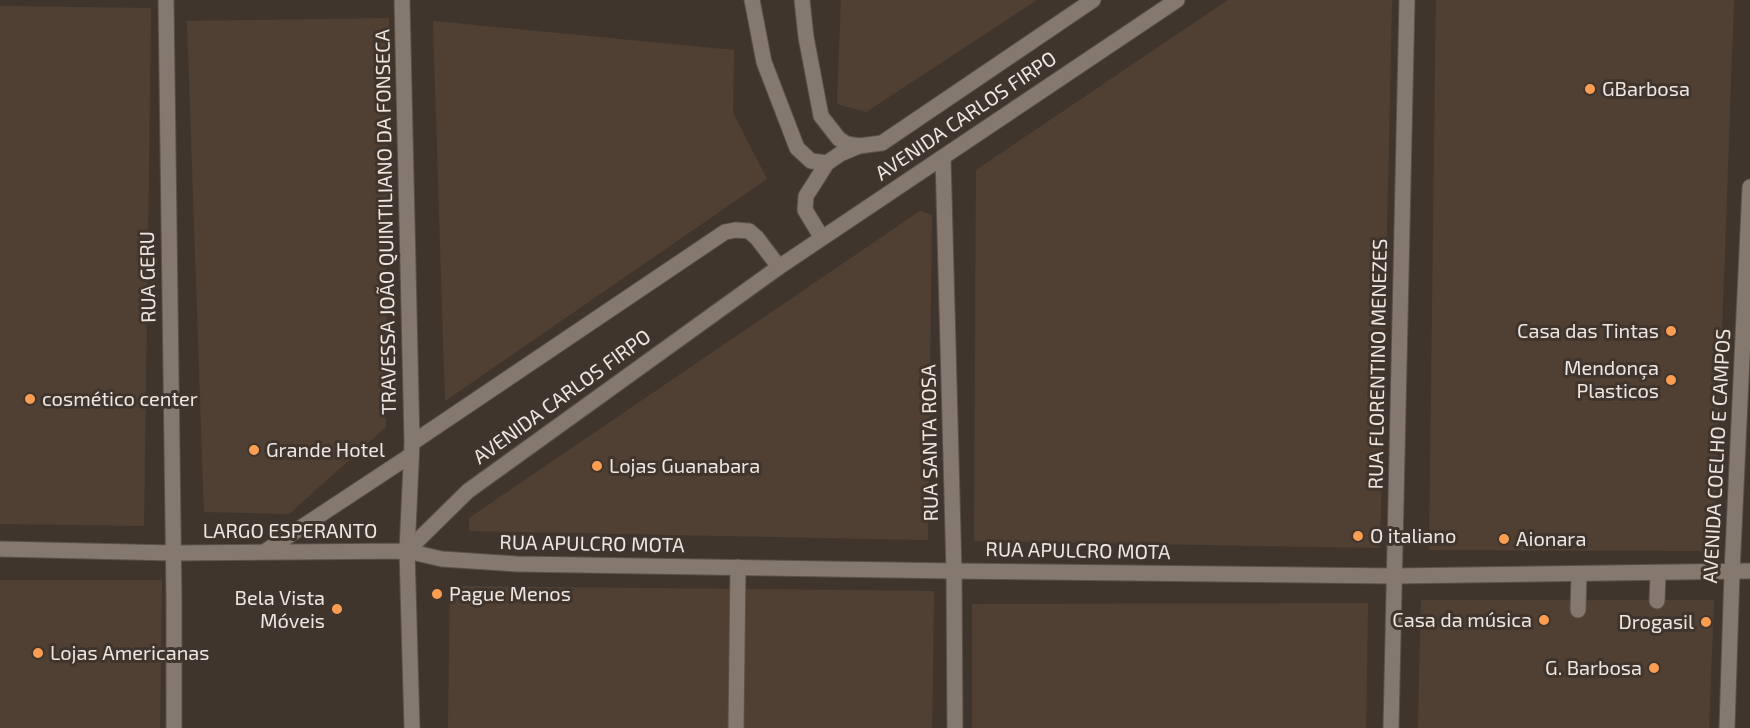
<!DOCTYPE html>
<meta charset="utf-8">
<style>
body{margin:0}
canvas{display:block;background:#40352d}
</style>
<canvas width="1750" height="728"></canvas>
<script>
const ctx = document.querySelector('canvas').getContext('2d');
ctx.lineJoin = 'round';
function fillPath(path, color) { ctx.fillStyle = color; ctx.fill(path, 'evenodd'); }
const toPath = rows => new Path2D(rows.map(r => 'M' + r).join(''));
function stroke(path, color, width, dash) { ctx.strokeStyle = color; ctx.lineWidth = width; ctx.lineCap = dash ? 'butt' : 'round'; ctx.setLineDash(dash || []); ctx.stroke(path); }
function label(font, color, halo, rows, align = 'center') {
  ctx.font = font + ' "Exo 2",sans-serif'; ctx.lineWidth = 6; ctx.setLineDash([]); ctx.textBaseline = 'middle'; ctx.strokeStyle = halo; ctx.fillStyle = color; for (const [text, x, y, turn = 0] of rows) {
    ctx.save(); ctx.translate(x, y); ctx.rotate((+turn || 0) * Math.PI / 180); ctx.textAlign = isNaN(turn) ? turn : align; if (halo) ctx.strokeText(text, 0, 0); ctx.fillText(text, 0, 0); ctx.restore();
  }
}
fillPath(toPath([
 [841,0,1037,0,866,112,837,104],
 [1228,0,1392,0,1380,548,974,541,976,170],
 [1436,0,1734,0,1714,551,1429,550],
 [0,6,151,8,144,526,0,524],
 [389,18,386,427,289,514,204,512,187,21],
 [433,21,734,50,733,113,767,179,445,401],
 [920,211,932,215,928,540,469,531,469,518],
 [0,580,162,580,160,728,0,728],
 [450,586,934,591,932,728,448,728],
 [1421,600,1714,600,1709,728,1418,728],
 [1368,603,1366,728,972,728,972,604]
]), '#504034');
const lane = toPath([
 [752,0,764,62,797,148,811,161,827,163],
 [1657,601,1658,573],
 [1578,610,1579,574],
 [736,728,738,567]
]);
const street = toPath([
 [166,0,174,598,174,728],
 [402,0,412,443,407,551,412,728],
 [802,0,806,37,821,116,839,139,847,144,859,146],
 [943,157,954,571,955,728],
 [412,443,725,232,736,230,749,231,757,238,779,267],
 [1391,728,1407,0],
 [1727,728,1732,572]
]);
const secondary = toPath([
 [822,238,805,210,806,196,827,163,840,154,859,146,882,143,1093,0],
 [0,549,173,553,407,551,442,559,517,564,954,571,1394,576,1750,571],
 [407,551,468,491,779,267,1177,0],
 [264,552,411,455],
 [1732,572,1750,187]
]);
stroke(lane, '#5a514a', 17);
stroke(street, '#5a514a', 17);
stroke(secondary, '#5a514a', 17);
stroke(lane, '#85796f', 15);
stroke(street, '#85796f', 15);
stroke(secondary, '#85796f', 15);
for (const [x, y, r, color] of [
 [1590,89,6,"#fb9e52"],
 [1671,331,6,"#fb9e52"],
 [1671,380,6,"#fb9e52"],
 [30,399,6,"#fb9e52"],
 [254,450,6,"#fb9e52"],
 [597,466,6,"#fb9e52"],
 [1358,536,6,"#fb9e52"],
 [1504,539,6,"#fb9e52"],
 [437,594,6,"#fb9e52"],
 [337,609,6,"#fb9e52"],
 [1544,620,6,"#fb9e52"],
 [1706,622,6,"#fb9e52"],
 [38,653,6,"#fb9e52"],
 [1654,668,6,"#fb9e52"]
]) { const dot = new Path2D(); dot.arc(x, y, r, 0, 2 * Math.PI); ctx.fillStyle = color; ctx.fill(dot); stroke(dot, '#40352d', 2); }
label('20px', '#ede6e1', '#40352d', [
 ["GBarbosa",1602,89],
 ["Casa das Tintas",1659,331,"right"],
 ["Mendonça",1659,368,"right"],
 ["Plasticos",1659,391,"right"],
 ["cosmético center",42,399],
 ["Grande Hotel",266,450],
 ["Lojas Guanabara",609,466],
 ["O italiano",1370,536],
 ["Aionara",1516,539],
 ["Pague Menos",449,594],
 ["Bela Vista",325,598,"right"],
 ["Móveis",325,621,"right"],
 ["Casa da música",1532,620,"right"],
 ["Drogasil",1694,622,"right"],
 ["Lojas Americanas",50,653],
 ["G. Barbosa",1642,668,"right"]
], 'left');
label('20px', '#ede6e1', '#40352d', [
 ["AVENIDA CARLOS FIRPO",966,116,-34],
 ["TRAVESSA JOÃO QUINTILIANO DA FONSECA",386,222,-91],
 ["RUA GERU",148,277,-91],
 ["RUA FLORENTINO MENEZES",1378,364,-89],
 ["AVENIDA CARLOS FIRPO",562,397,-36],
 ["RUA SANTA ROSA",930,443,-91],
 ["AVENIDA COELHO E CAMPOS",1717,456,-87],
 ["LARGO ESPERANTO",290,531],
 ["RUA APULCRO MOTA",592,544,1],
 ["RUA APULCRO MOTA",1078,551,1]
]);
</script>
